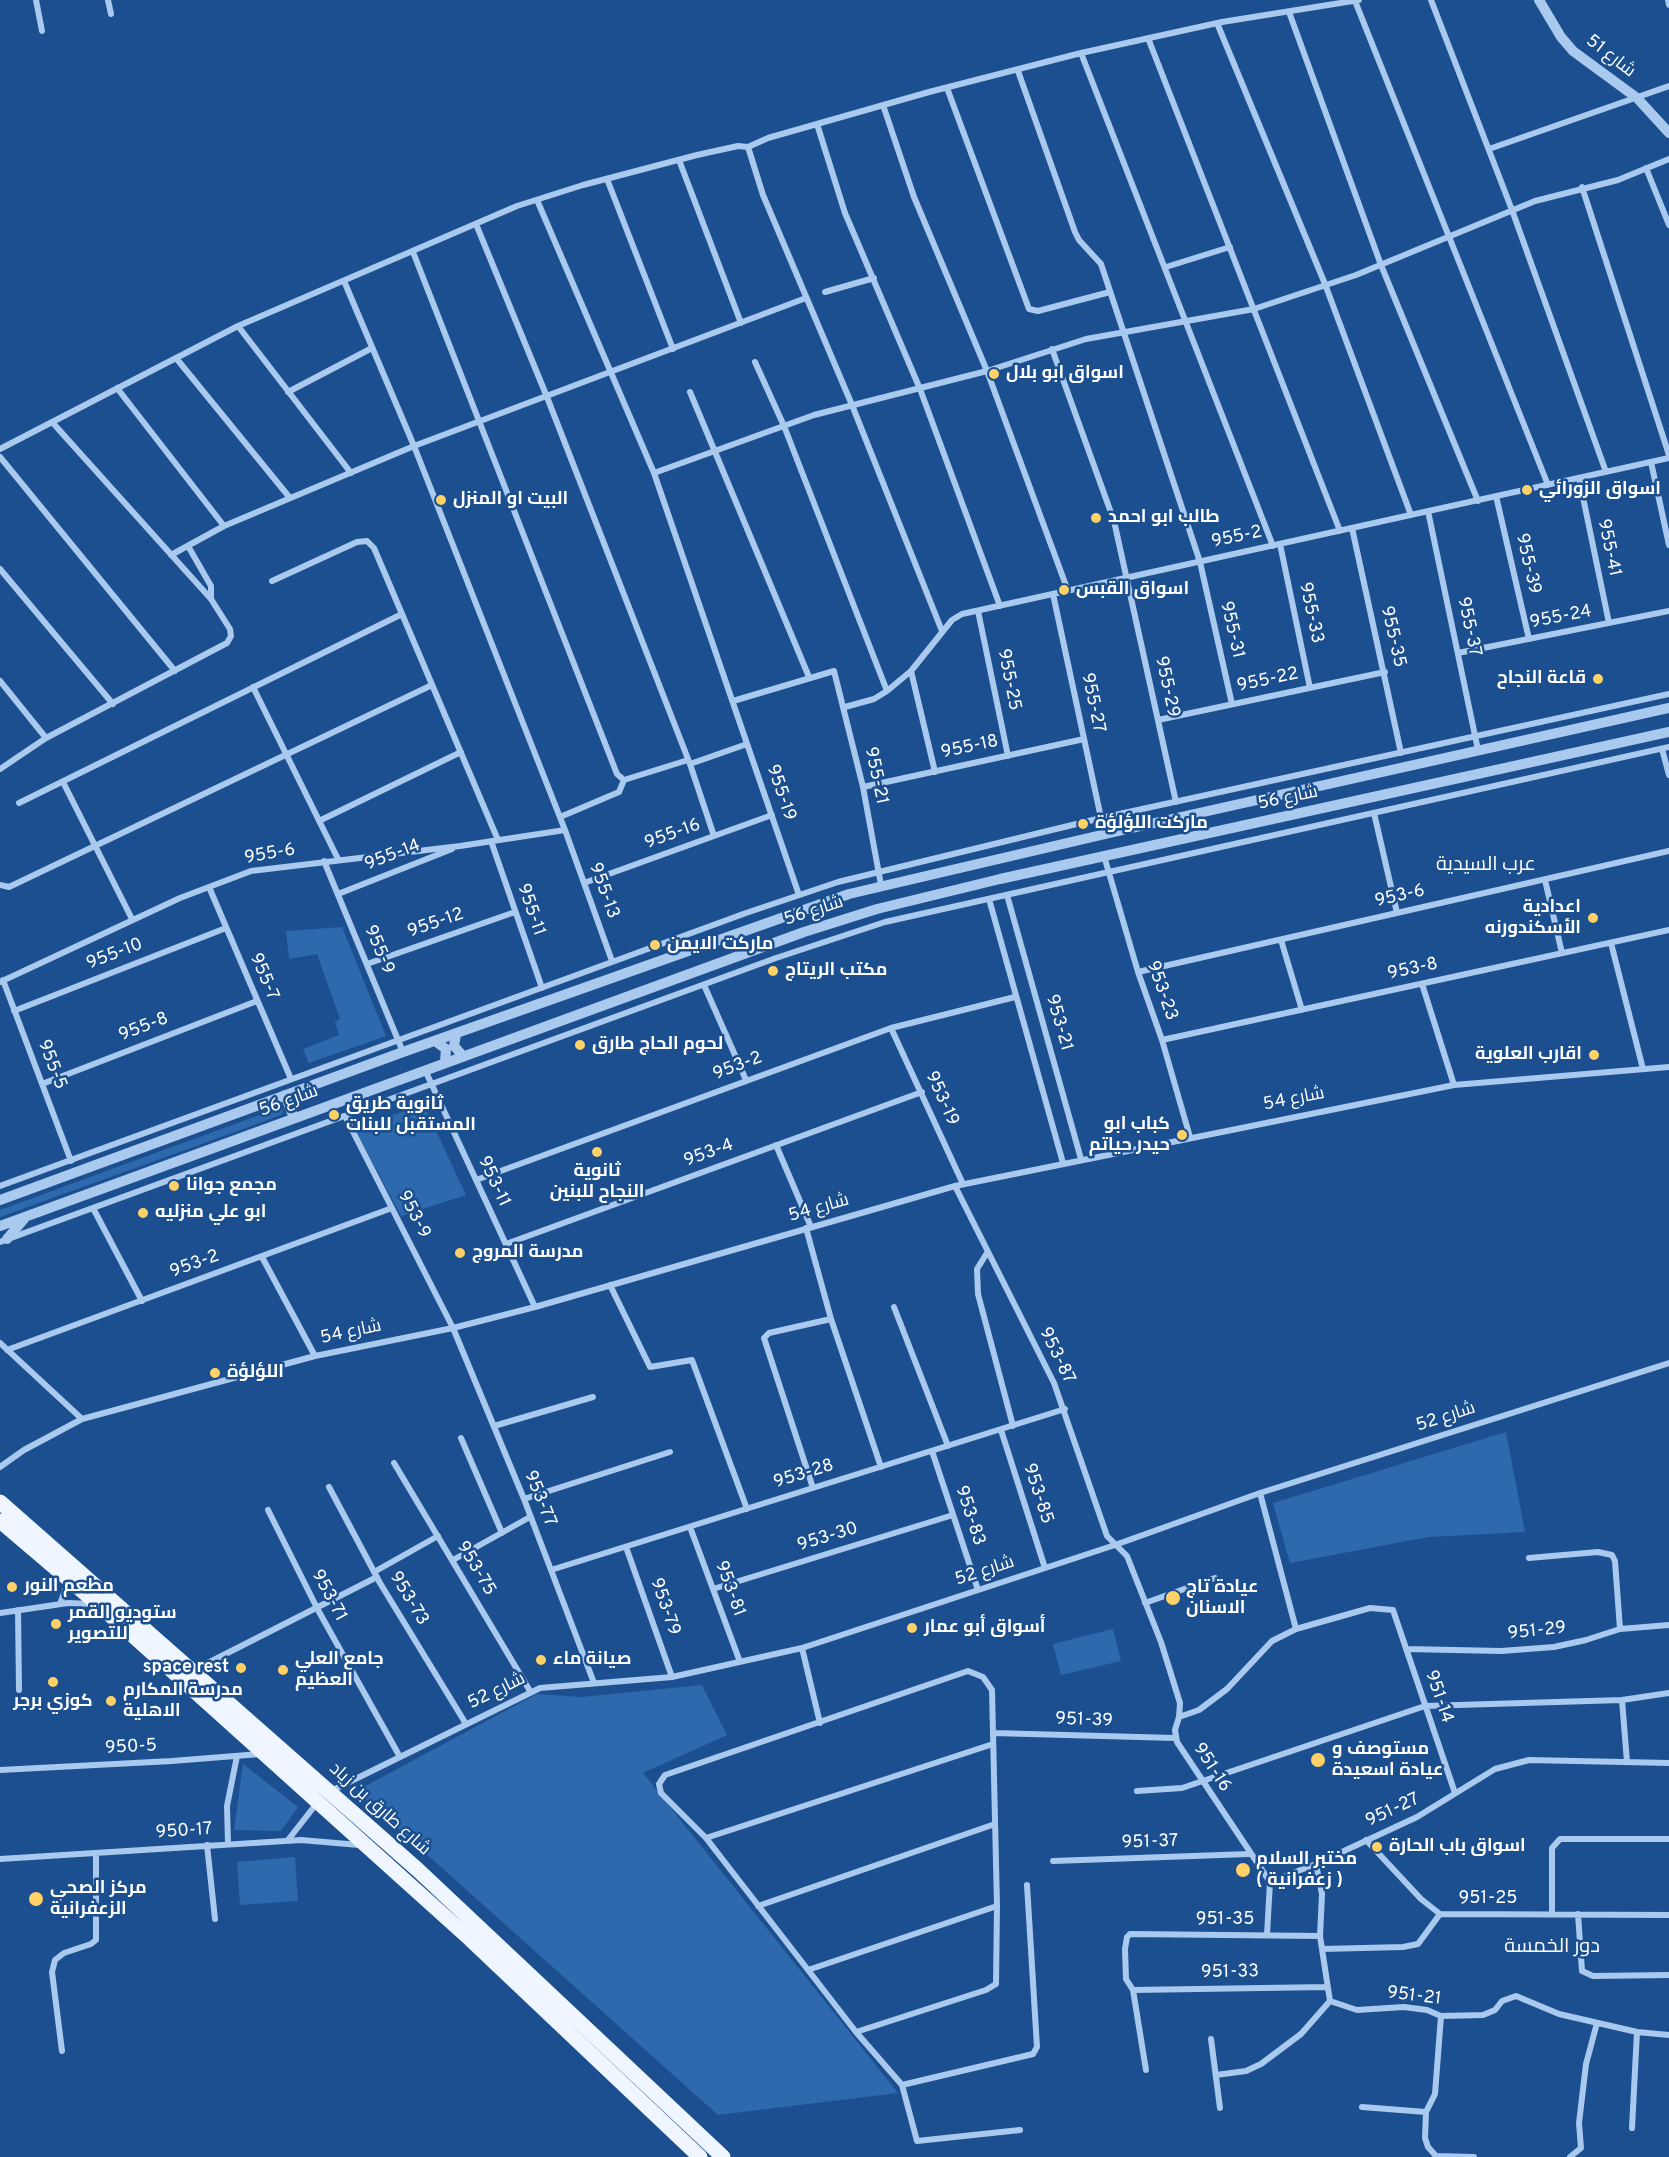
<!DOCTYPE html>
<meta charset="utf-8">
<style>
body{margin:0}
canvas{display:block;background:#1b4f8f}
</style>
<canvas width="1669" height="2157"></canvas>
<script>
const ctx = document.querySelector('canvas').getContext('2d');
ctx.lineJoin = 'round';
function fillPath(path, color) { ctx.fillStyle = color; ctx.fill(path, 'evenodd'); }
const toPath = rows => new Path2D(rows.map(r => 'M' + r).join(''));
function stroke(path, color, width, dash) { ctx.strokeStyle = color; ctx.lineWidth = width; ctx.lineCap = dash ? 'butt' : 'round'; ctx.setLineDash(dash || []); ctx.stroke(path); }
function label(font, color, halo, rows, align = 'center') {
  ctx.font = font + ' Overpass,Cairo,sans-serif'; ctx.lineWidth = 5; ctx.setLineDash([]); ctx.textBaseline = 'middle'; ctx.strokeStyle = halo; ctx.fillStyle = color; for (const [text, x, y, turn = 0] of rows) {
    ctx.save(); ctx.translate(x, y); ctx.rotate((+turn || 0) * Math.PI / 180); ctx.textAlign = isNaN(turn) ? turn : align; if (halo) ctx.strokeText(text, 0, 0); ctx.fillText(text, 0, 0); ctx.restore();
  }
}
fillPath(toPath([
 [342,927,386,1036,309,1063,303,1049,339,1035,335,1022,340,1019,317,954,289,959,286,931],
 [424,1105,466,1195,401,1216,354,1127],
 [284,1108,282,1114,276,1117,0,1217,0,1210,273,1110],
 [1506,1432,1525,1532,1429,1537,1290,1563,1273,1503],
 [1113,1629,1121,1661,1061,1675,1053,1644],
 [702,1685,727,1735,643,1773,898,2093,718,2115,356,1791,537,1694,582,1697],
 [243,1764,298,1807,281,1831,234,1830],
 [295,1857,298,1901,240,1905,237,1862]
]), '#2e69ad');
stroke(toPath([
 [36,0,42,31],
 [108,0,111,14],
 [1431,0,1512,210,1606,472],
 [1668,0,1669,5],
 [1355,1,1548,485],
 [1289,12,1381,265,1478,501],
 [1217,23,1325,284,1411,515],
 [1148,38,1340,531],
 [1081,53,1273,546],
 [1018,71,1075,232,1079,240,1101,264,1200,562,1232,704],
 [947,88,1029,309,1038,311,1110,292],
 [883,105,914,197,987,371,1068,591],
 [817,124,845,213,920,389,1000,606],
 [748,147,763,195,852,405,942,631],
 [1489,149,1669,86],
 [679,160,741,323],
 [1646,168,1669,225],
 [607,179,673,349],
 [1582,187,1669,455],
 [537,200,654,473,799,895],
 [476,224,547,397,690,764,714,836],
 [413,252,617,774,624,780],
 [1166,267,1230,247],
 [344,281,414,446,565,830,612,961],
 [825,292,874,278],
 [238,326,351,473],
 [1052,349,1114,521,1176,802],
 [176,358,290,498],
 [755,362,784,426,887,691],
 [117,388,224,526],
 [288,392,372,348],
 [690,392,809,677],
 [0,449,238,326,517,206,583,185,697,155,738,146,748,147,768,138,929,92,1081,53,1222,22,1359,0],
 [0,457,175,671],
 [1651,462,1669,545],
 [654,473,814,415,987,371,1086,339,1254,309,1356,275,1535,201,1618,180,1669,159],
 [1579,478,1609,623],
 [1496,496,1529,639],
 [1428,511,1478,750],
 [1352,528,1401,753],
 [1280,544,1310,688],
 [188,546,211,586,211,599],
 [171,555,224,526,414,446,806,298],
 [0,569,113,704],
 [272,581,357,542,367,541,374,548,498,840],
 [1053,594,1101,818],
 [978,611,1008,756],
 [1458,653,1669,611],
 [911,671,935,772],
 [0,681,46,738],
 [253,687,338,859],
 [733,701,834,671,863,787,881,885],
 [845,707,874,699,887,691,911,671,952,620,962,614,1669,458],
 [1158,720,1385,672],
 [1662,749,1669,775],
 [690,764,747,744],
 [0,769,46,738,227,643,231,636,230,629,211,599,52,422],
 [624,780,688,760],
 [63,782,132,919],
 [863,787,1084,739],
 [19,803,402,614],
 [1374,813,1397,913],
 [560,817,619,792,624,780],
 [319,821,461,752],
 [491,841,542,988],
 [1104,856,1138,972,1162,1040,1190,1137],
 [324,861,403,1052],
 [1545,880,1562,953],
 [584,883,772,815],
 [0,885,9,887,432,685],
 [209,887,291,1079],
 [338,894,452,849],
 [1007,895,1081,1159],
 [989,899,1063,1163],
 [1281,940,1302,1010],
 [1611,943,1643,1069],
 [367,964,515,912],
 [1138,972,1669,851],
 [3,980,71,1161],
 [0,982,180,898,251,871,460,846,565,830],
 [1422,984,1454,1085],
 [704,985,746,1080],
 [14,1011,226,928],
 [891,1028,963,1184],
 [1162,1040,1669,930],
 [425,1070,535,1307],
 [42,1084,257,1001],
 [345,1116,453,1328,524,1499,594,1683],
 [776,1145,811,1227],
 [476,1180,891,1028,1015,997],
 [0,1186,746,913,838,882,1101,818,1669,694],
 [955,1186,1054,1383,1107,1536,1127,1556,1161,1642,1180,1703,1179,1717,1175,1730,1177,1742,1270,1882,1267,1935],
 [93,1208,142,1301],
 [806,1228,831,1319,881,1467],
 [0,1242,776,958,885,922,1669,747],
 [506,1244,922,1092],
 [987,1253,977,1269,978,1294,1013,1426],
 [262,1257,315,1356],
 [610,1285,650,1367,692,1360,747,1509],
 [894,1307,948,1446],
 [0,1343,82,1419],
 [7,1350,392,1208],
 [494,1426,593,1397],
 [1001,1430,1045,1568],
 [461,1438,502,1533],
 [932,1451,978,1590],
 [394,1463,530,1691],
 [0,1467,24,1450,82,1419,315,1356,453,1328,535,1307,955,1186,1454,1085,1669,1067],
 [329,1487,380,1583,466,1724],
 [813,1488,764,1338,769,1333,831,1319],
 [1260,1493,1296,1629],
 [524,1499,670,1452],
 [268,1510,318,1610,400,1757],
 [690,1527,740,1662],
 [626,1547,672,1677],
 [1529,1558,1598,1552,1612,1555,1615,1561,1620,1629],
 [453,1560,530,1517],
 [551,1570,1065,1409],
 [374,1572,438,1536],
 [713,1589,953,1515],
 [1145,1603,1215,1578],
 [60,1604,68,1582],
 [18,1610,19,1690],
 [0,1613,68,1603,92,1604],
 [802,1648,820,1723],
 [1406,1649,1501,1651,1554,1647,1586,1640,1620,1629,1669,1625],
 [192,1671,377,1577],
 [1622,1700,1627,1762],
 [1179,1717,1199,1710,1227,1689,1272,1641,1296,1629,1370,1608,1393,1610,1455,1793],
 [993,1733,1175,1738],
 [0,1770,172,1761,260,1754],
 [1137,1791,1182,1788,1425,1706,1622,1700,1669,1693],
 [329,1792,540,1688,672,1677,802,1648,1115,1545,1260,1493,1669,1363],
 [706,1838,993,1744],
 [288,1840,317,1803],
 [1366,1840,1421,1899,1440,1914],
 [228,1844,227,1806,237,1756],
 [207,1845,215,1919],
 [0,1859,301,1840,359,1845],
 [1053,1861,1249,1854],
 [1316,1864,1322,1894,1320,1936,1330,2001],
 [1270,1882,1316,1864,1417,1817,1495,1769,1529,1760,1669,1763],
 [758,1906,995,1824],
 [1552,1914,1552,1848,1560,1839,1669,1839],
 [1578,1914,1582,1971,1593,1976,1669,1975],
 [1322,1949,1403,1947,1418,1944,1440,1914,1669,1915],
 [808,1970,997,1906],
 [1133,1990,1327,1987],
 [1330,2001,1357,2010,1404,2007,1427,2010,1441,2016,1483,2015,1495,2010,1502,2001,1516,1996,1559,2014,1637,2032,1669,2035],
 [1441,2016,1435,2094,1426,2112,1425,2138,1428,2147,1436,2156,1474,2157],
 [856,2032,986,1990,996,1984,997,1906,992,1690,983,1677,968,1671,665,1775,659,1784,661,1793,706,1838,856,2032,902,2085,917,2141,1020,2130],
 [1211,2039,1220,2108],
 [62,2051,52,1972,55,1960,64,1953,91,1944,96,1940,96,1853],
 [1146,2070,1133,1990,1126,1979,1125,1949,1127,1937,1130,1934,1320,1936],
 [1216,2075,1246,2071,1261,2064,1301,2034,1330,2001],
 [902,2085,1033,2054,1037,2047,1027,1885],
 [1362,2107,1426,2112],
 [1632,2128,1637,2032],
 [1570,2157,1581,2148,1579,2123,1586,2064,1597,2023]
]), '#a9c9ee', 6);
stroke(toPath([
 [1539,0,1561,37,1573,51,1637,98,1669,133],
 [456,1034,454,1046,463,1056],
 [435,1041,446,1049,445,1062],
 [285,1095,294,1118],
 [0,1200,403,1052,849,894,1114,832,1669,708],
 [0,1226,804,932,877,909,1000,879,1669,732],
 [7,1239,24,1219]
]), '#a9c9ee', 10);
stroke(toPath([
 [0,1502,418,1870,723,2157],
 [0,1521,100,1606,470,1939,700,2157]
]), '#f0f6ff', 15);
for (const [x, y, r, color] of [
 [994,374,6,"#ffd166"],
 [1527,490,6,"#ffd166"],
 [441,500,6,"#ffd166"],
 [1096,518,6,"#ffd166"],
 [1064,590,6,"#ffd166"],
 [1598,679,6,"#ffd166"],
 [1083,824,6,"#ffd166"],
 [1593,918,6,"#ffd166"],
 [655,945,6,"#ffd166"],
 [773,971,6,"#ffd166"],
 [580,1045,6,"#ffd166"],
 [1594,1055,6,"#ffd166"],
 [334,1115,6,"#ffd166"],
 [1182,1135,6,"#ffd166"],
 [597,1152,6,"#ffd166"],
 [174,1186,6,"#ffd166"],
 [143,1213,6,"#ffd166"],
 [460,1253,6,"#ffd166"],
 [215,1373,6,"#ffd166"],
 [12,1587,6,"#ffd166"],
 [1173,1598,8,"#ffd166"],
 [56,1624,6,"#ffd166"],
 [912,1628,6,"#ffd166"],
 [541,1660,6,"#ffd166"],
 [241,1668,6,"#ffd166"],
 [283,1670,6,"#ffd166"],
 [53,1682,6,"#ffd166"],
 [111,1701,6,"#ffd166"],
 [1318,1760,8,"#ffd166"],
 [1377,1847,6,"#ffd166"],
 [1243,1870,8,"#ffd166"],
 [36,1899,8,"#ffd166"]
]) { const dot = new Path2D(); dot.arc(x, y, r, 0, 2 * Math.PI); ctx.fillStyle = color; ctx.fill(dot); stroke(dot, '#1b4f8f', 2); }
label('18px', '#fff', '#1b4f8f', [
 ["شارع 51",1610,57,38],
 ["955-2",1237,538,-12],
 ["955-41",1608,548,78],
 ["955-39",1527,564,77],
 ["955-33",1310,613,78],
 ["955-24",1561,618,-11],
 ["955-37",1468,627,78],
 ["955-31",1231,630,77],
 ["955-35",1392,637,77],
 ["955-25",1008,680,79],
 ["955-22",1268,681,-12],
 ["955-29",1166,687,78],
 ["955-27",1092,703,78],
 ["955-18",970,748,-12],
 ["955-21",875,776,78],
 ["955-19",780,793,71],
 ["شارع 56",1288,799,-12],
 ["955-16",673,835,-20],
 ["955-6",270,855,-10],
 ["955-14",393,856,-21],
 ["955-13",603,891,70],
 ["953-6",1400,897,-13],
 ["955-11",530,910,71],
 ["شارع 56",814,912,-18],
 ["955-12",436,924,-19],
 ["955-9",378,950,67],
 ["955-10",115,955,-21],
 ["953-8",1413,970,-12],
 ["955-7",263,977,67],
 ["953-23",1161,991,71],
 ["953-21",1058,1023,74],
 ["955-8",144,1028,-21],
 ["955-5",51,1065,69],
 ["953-2",738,1067,-21],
 ["953-19",941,1099,66],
 ["شارع 54",1294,1100,-11],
 ["شارع 56",289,1102,-20],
 ["953-4",709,1154,-20],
 ["953-11",493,1182,65],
 ["شارع 54",819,1209,-16],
 ["953-9",413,1215,63],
 ["953-2",195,1265,-20],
 ["شارع 54",351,1333,-12],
 ["953-87",1056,1356,64],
 ["شارع 52",1446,1418,-18],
 ["953-28",804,1475,-17],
 ["953-85",1037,1494,72],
 ["953-77",539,1499,68],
 ["953-83",969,1516,72],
 ["953-30",828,1538,-17],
 ["953-75",475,1569,59],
 ["شارع 52",985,1572,-18],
 ["953-81",729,1589,70],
 ["953-71",328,1596,62],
 ["953-73",408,1599,59],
 ["953-79",664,1607,71],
 ["951-29",1537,1632,-6],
 ["شارع 52",497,1692,-26],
 ["951-14",1438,1697,71],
 ["951-39",1084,1721,2],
 ["950-5",131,1748,-3],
 ["951-16",1211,1768,57],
 ["شارع طارق بن زياد",379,1810,42],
 ["951-27",1393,1811,-25],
 ["950-17",184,1832,-4],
 ["951-37",1150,1843,-2],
 ["951-25",1488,1899],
 ["951-35",1225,1920],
 ["951-33",1230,1973,-1],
 ["951-21",1414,1997,7]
]);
label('bold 18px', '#fff', '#1b4f8f', [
 ["اسواق ابو بلال",1006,374],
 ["اسواق الزورائي",1539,490],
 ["البيت او المنزل",453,500],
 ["طالب ابو احمد",1108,518],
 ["اسواق القبس",1076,590],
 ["قاعة النجاح",1586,679,"right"],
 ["ماركت اللؤلؤة",1095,824],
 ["اعدادية",1581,908,"right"],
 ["الأسكندورنه",1581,929,"right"],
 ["ماركت الايمن",667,945],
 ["مكتب الريتاج",785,971],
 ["لحوم الحاج طارق",592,1045],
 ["اقارب العلوية",1582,1055,"right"],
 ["ثانوية طريق",346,1105],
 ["المستقبل للبنات",346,1126],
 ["كباب ابو",1170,1125,"right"],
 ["حيدر حياتم",1170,1146,"right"],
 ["ثانوية",597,1172,"center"],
 ["النجاح للبنين",597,1193,"center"],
 ["مجمع جوانا",186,1186],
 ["ابو علي منزليه",155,1213],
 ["مدرسة المروج",472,1253],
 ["اللؤلؤة",227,1373],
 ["مطعم النور",24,1587],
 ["عيادة تاج",1186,1588],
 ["الاسنان",1186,1609],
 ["ستوديو القمر",68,1614],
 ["للتصوير",68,1635],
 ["أسواق أبو عمار",924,1628],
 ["جامع العلي",295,1660],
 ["العظيم",295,1681],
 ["صيانة ماء",553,1660],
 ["space rest",229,1668,"right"],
 ["مدرسة المكارم",123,1691],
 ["الاهلية",123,1712],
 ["كوزي برجر",53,1702,"center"],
 ["مستوصف و",1332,1750],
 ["عيادة اسعيدة",1332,1771],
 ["اسواق باب الحارة",1389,1847],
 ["مختبر السلام",1256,1860],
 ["( زعفرانية )",1256,1881],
 ["مركز الصحي",50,1889],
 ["الزعفرانية",50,1910]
], 'left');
label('20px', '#fff', '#1b4f8f', [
 ["عرب السيدية",1486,866],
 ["دور الخمسة",1552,1948]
]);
</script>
